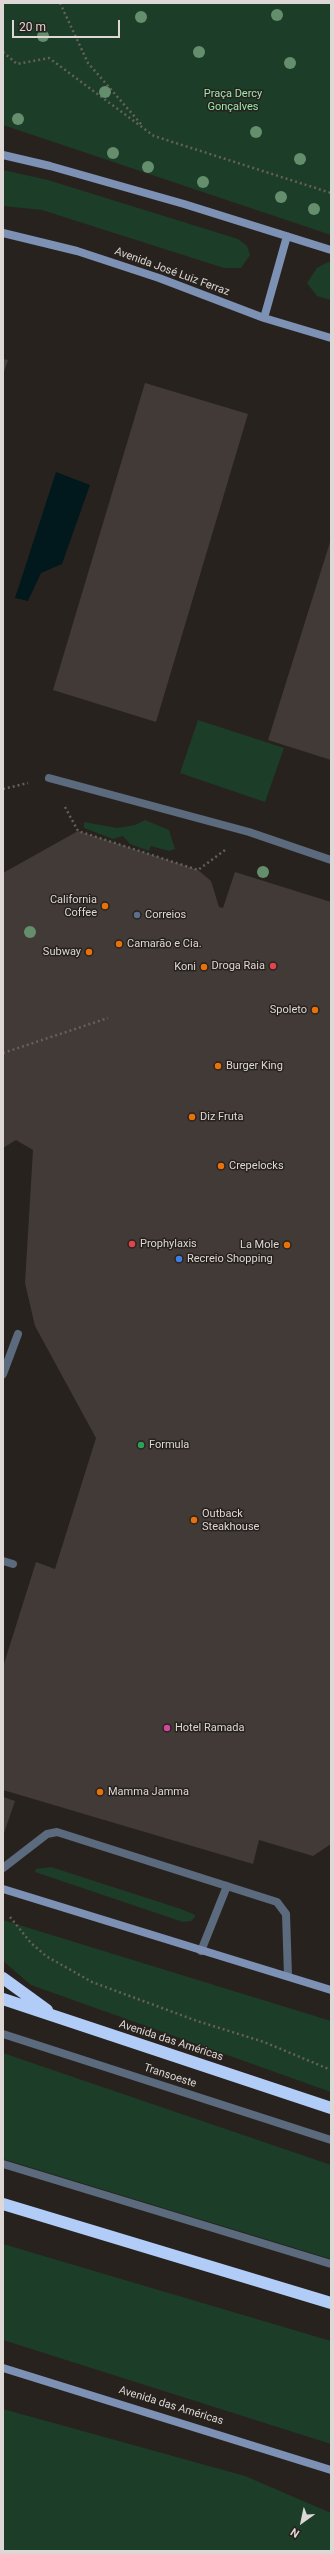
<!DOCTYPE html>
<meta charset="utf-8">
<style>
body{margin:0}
#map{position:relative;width:334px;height:2554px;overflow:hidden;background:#28221e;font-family:Roboto,sans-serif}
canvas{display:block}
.frame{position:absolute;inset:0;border:4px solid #ddd8d6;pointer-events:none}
.north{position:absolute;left:282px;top:2502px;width:40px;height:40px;-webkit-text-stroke:3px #28221e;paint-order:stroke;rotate:213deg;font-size:11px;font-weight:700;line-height:16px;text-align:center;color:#ddd8d6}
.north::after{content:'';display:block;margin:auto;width:14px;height:18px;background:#ddd8d6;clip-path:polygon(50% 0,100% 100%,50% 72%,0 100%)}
.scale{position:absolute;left:12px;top:20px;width:108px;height:18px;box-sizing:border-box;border:2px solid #ddd8d6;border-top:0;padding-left:5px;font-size:12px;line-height:14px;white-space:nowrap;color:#ddd8d6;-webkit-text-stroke:3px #28221e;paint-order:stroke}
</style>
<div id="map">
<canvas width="334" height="2554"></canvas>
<div class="frame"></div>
<div class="north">N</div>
<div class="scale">20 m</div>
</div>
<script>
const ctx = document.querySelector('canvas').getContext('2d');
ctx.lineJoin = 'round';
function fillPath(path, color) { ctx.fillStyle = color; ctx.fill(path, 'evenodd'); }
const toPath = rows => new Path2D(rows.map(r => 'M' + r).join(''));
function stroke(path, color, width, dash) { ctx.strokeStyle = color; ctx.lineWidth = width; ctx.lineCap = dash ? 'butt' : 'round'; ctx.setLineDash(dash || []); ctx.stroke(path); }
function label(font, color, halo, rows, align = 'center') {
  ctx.font = font + ' Roboto,sans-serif'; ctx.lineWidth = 3; ctx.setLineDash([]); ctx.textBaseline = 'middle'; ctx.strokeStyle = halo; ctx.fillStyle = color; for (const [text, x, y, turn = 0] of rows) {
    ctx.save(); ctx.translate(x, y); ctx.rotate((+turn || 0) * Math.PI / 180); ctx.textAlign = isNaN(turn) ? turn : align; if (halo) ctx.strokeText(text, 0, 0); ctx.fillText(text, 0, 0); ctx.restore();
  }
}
fillPath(toPath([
 [3,3,331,3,331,235,3,125],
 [3,170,48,180,238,239,247,246,250,255,241,268,224,268,42,210,3,206],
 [328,262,331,263,331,300,317,296,307,283,317,268],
 [198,720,284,748,265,802,180,773],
 [145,820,169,830,175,849,169,851,151,846,149,851,130,844,123,836,113,839,84,828,84,822,117,828,135,825],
 [51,1867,181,1909,195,1915,195,1917,191,1921,183,1922,35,1872,36,1869],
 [3,1920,331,2021,331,2092,31,1985,3,1961],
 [3,2053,331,2165,331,2259,3,2159],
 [3,2244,331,2341,331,2444,3,2340],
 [3,2409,245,2476,331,2513,331,2551,3,2551]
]), '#1c3d27');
fillPath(toPath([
 [56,472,90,485,62,564,41,573,28,601,15,598]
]), '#01191d');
fillPath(toPath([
 [3,359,8,360,3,375],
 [145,383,248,414,156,722,53,690],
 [331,539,331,760,268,740],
 [78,831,198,870,211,881,219,907,223,908,235,872,331,902,331,1844,313,1856,259,1840,253,1864,3,1790,3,1667,36,1562,55,1569,96,1438,35,1326,25,1283,33,1150,16,1140,3,1148,3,873],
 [3,1797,15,1801,3,1836]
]), '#413a36');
stroke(toPath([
 [60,3,88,63,141,124],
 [3,52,17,64,49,58,154,136,331,193],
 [3,789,28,783],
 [65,807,78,831,198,870,225,850],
 [3,1053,108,1018],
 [10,1917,31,1943,46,1956,92,1982,197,2021,264,2042,331,2070]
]), '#65605c', 2.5, [2, 3]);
stroke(toPath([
 [3,1374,18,1334],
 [3,1561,13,1564],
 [3,1868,47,1834,57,1832,277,1902,286,1914,288,1976],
 [201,1951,227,1886],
 [3,2034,331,2140],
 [3,2164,331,2264]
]), '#5c6a7e', 8);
stroke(toPath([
 [49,778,249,832,331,860]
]), '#5c6a7e', 8);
stroke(toPath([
 [3,155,50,166,184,204,331,250],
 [3,233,77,251,159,278,264,318,331,338],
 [264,318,287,236],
 [3,1889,331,1990],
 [3,2368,331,2470]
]), '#7c91b3', 8);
stroke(toPath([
 [3,1978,47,2010],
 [3,1999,331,2108],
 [3,2204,331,2303]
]), '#b1ccf6', 12);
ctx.fillStyle = '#658e6d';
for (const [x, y] of [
 [277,15],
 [141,17],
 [43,36],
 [199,52],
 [290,63],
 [105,92],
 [18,119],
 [256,132],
 [113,153],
 [300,159],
 [148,167],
 [203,182],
 [281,197],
 [314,209],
 [263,872],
 [30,932]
]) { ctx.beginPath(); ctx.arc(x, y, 6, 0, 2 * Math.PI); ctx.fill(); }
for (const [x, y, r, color] of [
 [105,906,4,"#e8710a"],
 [137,915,4,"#5c6f8a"],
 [119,944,4,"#e8710a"],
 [89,952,4,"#e8710a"],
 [273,966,4,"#e0444e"],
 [204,967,4,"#e8710a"],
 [315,1010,4,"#e8710a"],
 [218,1066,4,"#e8710a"],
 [192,1117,4,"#e8710a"],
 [221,1166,4,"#e8710a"],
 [132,1244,4,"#e0444e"],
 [287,1245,4,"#e8710a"],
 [179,1259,4,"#3f7fe0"],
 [141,1445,4,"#2e9e5b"],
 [194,1520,4,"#e8710a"],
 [167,1728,4,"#d1479c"],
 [100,1792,4,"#e8710a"]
]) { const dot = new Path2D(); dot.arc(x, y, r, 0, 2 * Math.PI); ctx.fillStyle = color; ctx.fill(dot); stroke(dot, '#28221e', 1.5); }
label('11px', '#97e7ae', '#28221e', [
 ["Praça Dercy",233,94],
 ["Gonçalves",233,107]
]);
label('11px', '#ddd8d6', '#28221e', [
 ["Avenida José Luiz Ferraz",172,272,20],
 ["Avenida das Américas",171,2041,18],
 ["Transoeste",170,2076,18],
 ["Avenida das Américas",171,2406,17]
]);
label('11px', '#ddd8d6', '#28221e', [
 ["California",97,900,"right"],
 ["Coffee",97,913,"right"],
 ["Correios",145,915],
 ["Camarão e Cia.",127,944],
 ["Subway",81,952,"right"],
 ["Droga Raia",265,966,"right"],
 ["Koni",196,967,"right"],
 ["Spoleto",307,1010,"right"],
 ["Burger King",226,1066],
 ["Diz Fruta",200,1117],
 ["Crepelocks",229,1166],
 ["Prophylaxis",140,1244],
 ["La Mole",279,1245,"right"],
 ["Recreio Shopping",187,1259],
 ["Formula",149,1445],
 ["Outback",202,1514],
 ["Steakhouse",202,1527],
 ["Hotel Ramada",175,1728],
 ["Mamma Jamma",108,1792]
], 'left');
</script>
